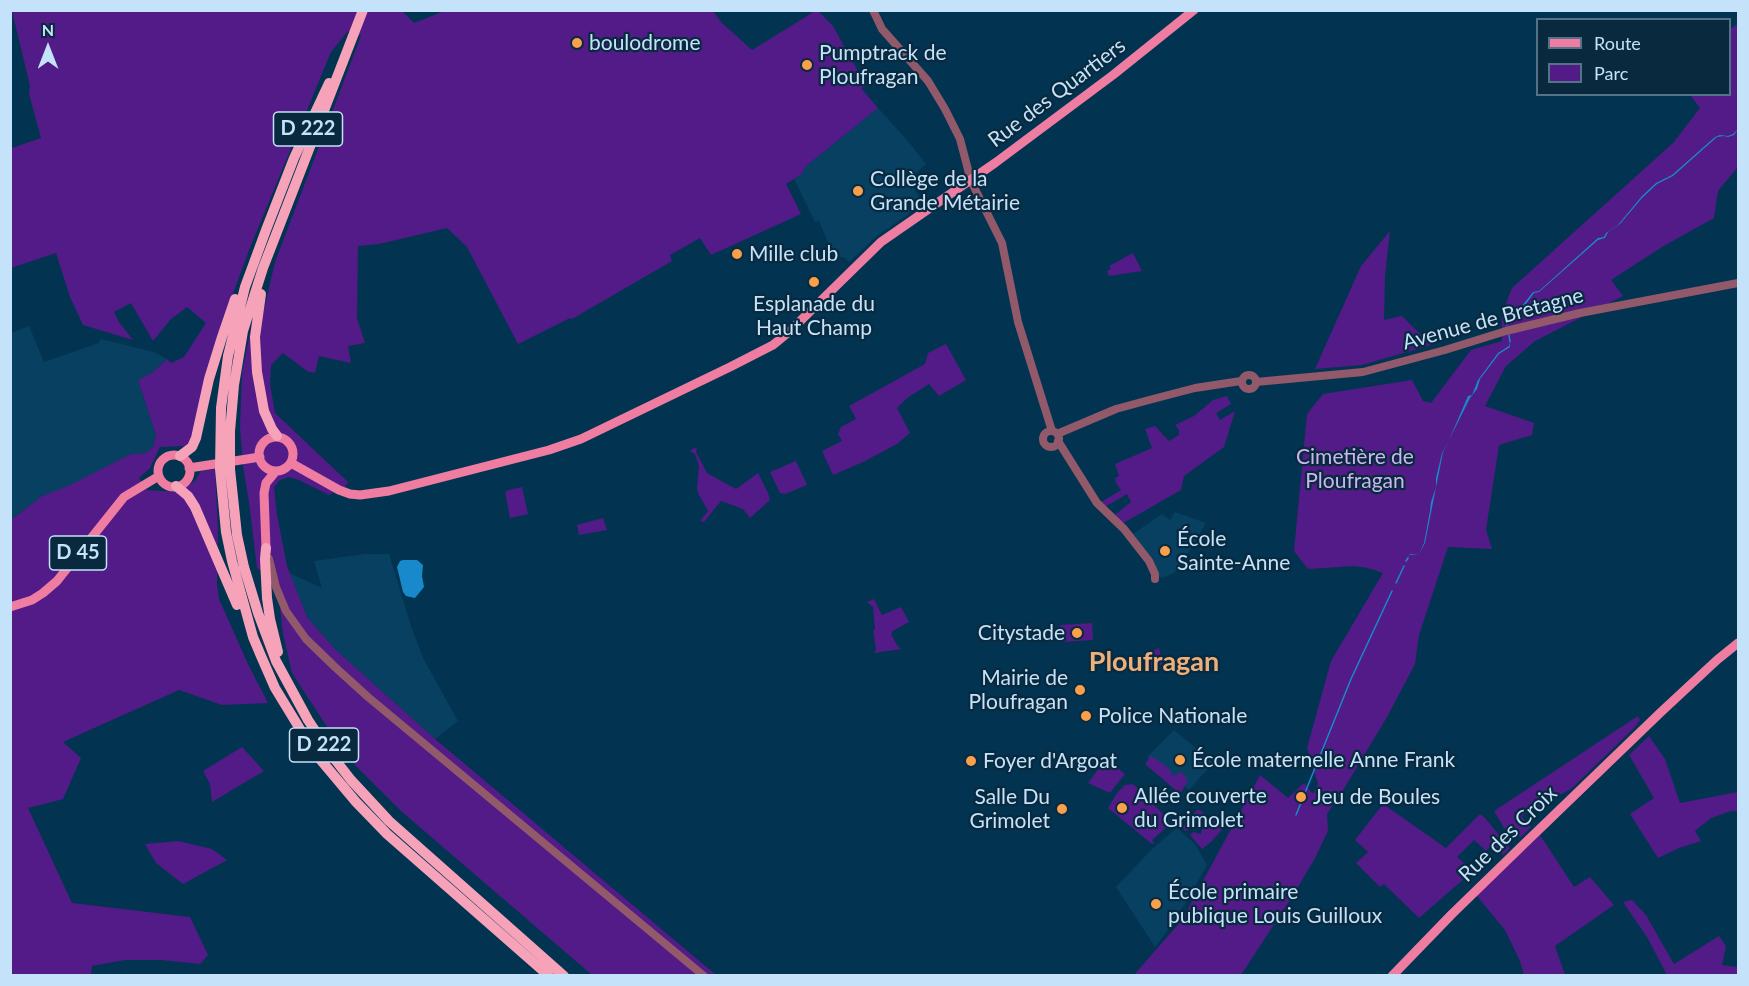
<!DOCTYPE html>
<meta charset="utf-8">
<style>
body{margin:0}
#map{position:relative;width:1749px;height:986px;overflow:hidden;background:#023451;font-family:Lato,sans-serif}
canvas{display:block}
.frame{position:absolute;inset:0;border:12px solid #c4e2f9;pointer-events:none}
.legend{position:absolute;left:1536px;top:18px;width:195px;height:78px;box-sizing:border-box;background:#09293e;border:2px solid #547389;margin:0;padding:8px 10px;list-style:none;font-size:18px;color:#c4e2f9}
.legend li{display:flex;align-items:center;gap:12px;height:30px}
.legend b{width:30px;border:2px solid #547389}
.north{position:absolute;left:18px;top:18px;width:60px;height:60px;-webkit-text-stroke:4px #09293e;paint-order:stroke;rotate:0deg;font-size:16px;font-weight:700;line-height:24px;text-align:center;color:#c4e2f9}
.north::after{content:'';display:block;margin:auto;width:21px;height:27px;background:#c4e2f9;clip-path:polygon(50% 0,100% 100%,50% 72%,0 100%)}
</style>
<div id="map">
<canvas width="1749" height="986"></canvas>
<div class="frame"></div>
<ul class="legend">
<li><b style="height:8px;background:#ef7da1"></b>Route</li>
<li><b style="height:16px;background:#521b87"></b>Parc</li>
</ul>
<div class="north">N</div>
</div>
<script>
const ctx = document.querySelector('canvas').getContext('2d');
ctx.lineJoin = 'round';
function fillPath(path, color) { ctx.fillStyle = color; ctx.fill(path, 'evenodd'); }
const toPath = rows => new Path2D(rows.map(r => 'M' + r).join(''));
function stroke(path, color, width, dash) { ctx.strokeStyle = color; ctx.lineWidth = width; ctx.lineCap = dash ? 'butt' : 'round'; ctx.setLineDash(dash || []); ctx.stroke(path); }
function label(font, color, halo, rows, align = 'center') {
  ctx.font = font + ' Lato,sans-serif'; ctx.lineWidth = 4.5; ctx.setLineDash([]); ctx.textBaseline = 'middle'; ctx.strokeStyle = halo; ctx.fillStyle = color; for (const [text, x, y, turn = 0] of rows) {
    ctx.save(); ctx.translate(x, y); ctx.rotate((+turn || 0) * Math.PI / 180); ctx.textAlign = isNaN(turn) ? turn : align; if (halo) ctx.strokeText(text, 0, 0); ctx.fillText(text, 0, 0); ctx.restore();
  }
}
fillPath(toPath([
 [878,108,907,140,926,164,908,180,921,199,915,203,916,209,878,235,849,262,844,257,840,257,837,252,833,254,819,221,815,222,794,179,802,174,805,167],
 [29,326,44,362,99,343,101,339,154,352,167,359,153,372,138,380,156,435,153,447,146,453,131,454,68,487,42,496,11,520,11,333],
 [1175,512,1206,523,1179,568,1174,573,1162,578,1155,574,1130,536,1162,514,1170,520],
 [365,554,389,554,411,626,423,658,458,721,435,739,335,649,307,617,289,573,322,588,314,561],
 [1174,730,1213,763,1189,790,1147,757],
 [1177,828,1195,844,1207,865,1175,921,1155,947,1116,887,1153,848]
]), '#074061');
fillPath(toPath([
 [401,10,414,23,447,10,713,11,722,23,752,50,815,11,818,11,833,26,866,86,861,88,878,108,805,167,802,174,786,184,801,214,711,255,700,238,670,255,672,261,572,319,570,318,518,344,467,247,447,228,379,244,358,246,357,318,365,343,348,346,351,363,319,356,315,373,307,371,283,353,271,365,270,384,275,413,348,482,345,487,329,495,299,480,289,477,280,480,274,487,277,515,287,566,307,617,335,649,435,739,716,975,592,975,401,811,355,765,329,730,292,673,283,634,277,582,257,568,249,502,243,466,240,427,242,373,251,328,263,314,275,262,361,36,348,31,331,52,251,245,218,334,191,441,187,446,160,447,150,468,139,478,147,490,177,492,195,481,201,471,215,469,218,530,217,584,219,599,248,664,268,703,222,705,179,690,63,742,81,758,63,799,28,808,72,903,190,917,208,955,200,964,161,960,125,960,92,966,91,975,11,975,11,520,42,496,68,486,131,454,146,453,153,447,156,435,138,380,153,372,167,359,171,363,184,357,206,323,187,307,171,319,153,341,131,303,114,312,119,322,133,340,83,325,70,297,56,253,11,268,10,145,12,148,41,138,29,94,30,86,12,11],
 [1738,24,1738,167,1718,191,1714,218,1662,247,1611,280,1623,296,1535,341,1506,366,1485,406,1534,423,1532,435,1499,445,1486,530,1492,549,1448,547,1419,635,1415,664,1387,717,1342,792,1327,814,1328,831,1315,858,1292,897,1241,975,1133,976,1182,920,1260,775,1288,798,1304,783,1313,794,1318,784,1307,748,1331,661,1383,573,1368,568,1354,566,1308,569,1294,551,1307,414,1323,394,1412,380,1423,401,1431,403,1471,350,1502,341,1502,314,1512,288,1673,143,1700,108,1690,95,1730,94,1730,29],
 [1390,231,1385,276,1384,320,1402,316,1431,345,1362,365,1315,369,1361,266],
 [1133,253,1142,271,1109,276,1107,271,1111,269,1109,266],
 [946,344,966,380,939,396,929,384,907,398,897,408,910,433,897,444,863,462,833,475,822,451,842,441,838,434,841,427,856,419,849,406,925,364,928,353],
 [1227,396,1231,404,1216,413,1220,420,1235,411,1224,447,1184,476,1181,490,1120,525,1112,517,1131,502,1127,494,1103,508,1098,504,1121,490,1116,483,1115,478,1119,476,1115,464,1152,448,1145,429,1155,426,1169,441,1179,435,1179,430,1175,425,1194,416,1213,400],
 [694,448,697,449,696,452,707,473,736,489,758,473,768,493,770,500,750,518,743,509,721,501,704,522,700,521,708,511,699,495,697,488,699,466,695,454,690,451],
 [796,461,807,485,785,494,780,493,770,472],
 [522,487,528,514,510,518,505,491],
 [603,518,607,530,579,535,577,525],
 [874,599,882,615,901,607,909,622,893,631,891,634,897,645,901,649,874,653,876,649,873,630,875,630,873,607,867,602],
 [1092,623,1093,640,1061,642,1060,625],
 [1159,648,1163,664,1131,673,1152,651],
 [1638,716,1640,720,1634,728,1571,789,1521,816,1531,827,1521,837,1513,836,1504,828,1494,811],
 [1649,736,1665,759,1680,803,1738,792,1738,811,1731,811,1711,818,1695,831,1701,841,1679,848,1658,858,1630,814,1654,798,1629,755],
 [242,747,264,771,212,802,210,784,203,771],
 [1151,756,1165,765,1171,771,1171,774,1176,776,1178,773,1182,772,1188,781,1180,794,1145,764],
 [1106,759,1125,774,1110,793,1088,783],
 [1133,784,1168,819,1170,824,1152,840,1154,843,1152,844,1108,808,1117,793,1125,785],
 [1383,804,1446,848,1480,814,1485,818,1510,848,1503,855,1492,845,1486,851,1474,840,1457,857,1473,871,1419,918,1384,884,1380,887,1356,863,1368,852,1355,840],
 [1197,810,1200,810,1210,819,1216,822,1227,824,1212,841,1202,849,1190,835,1193,832,1201,834,1203,826,1196,826,1186,831,1182,828],
 [1540,835,1574,887,1590,877,1614,905,1555,946,1565,975,1524,975,1520,961,1505,930,1476,895],
 [178,841,212,849,227,860,183,884,156,863,145,844],
 [1632,900,1646,915,1674,964,1719,936,1726,946,1722,965,1738,967,1738,975,1667,975,1647,937,1623,902]
]), '#521b87');
fillPath(toPath([
 [1738,129,1734,135,1728,137,1724,136,1717,137,1673,176,1657,184,1642,198,1620,224,1608,232,1605,238,1598,240,1539,292,1534,293,1523,308,1507,313,1506,319,1505,313,1522,306,1533,292,1539,291,1598,238,1604,237,1606,233,1618,225,1642,196,1656,183,1672,175,1715,137,1720,135,1728,136,1733,134],
 [1509,342,1510,347,1499,354,1480,379,1477,389,1470,398,1443,452,1425,543,1419,554,1409,555,1408,558,1407,558,1410,554,1419,554,1424,543,1430,511,1431,502,1436,487,1436,478,1442,453,1449,440,1468,396,1472,395,1478,380,1498,353,1509,346],
 [403,560,417,560,423,565,422,576,424,587,415,598,406,596,403,592,397,567,400,561]
]), '#1889ca');
stroke(toPath([
 [1506,319,1507,325],
 [1509,335,1510,342],
 [1406,561,1408,558],
 [1396,583,1404,566],
 [1296,815,1351,679,1392,591]
]), '#1889ca', 1.5);
stroke(toPath([
 [873,10,882,29,928,81,945,109,960,139,971,181,1002,243,1018,322,1052,431],
 '1242 382a7 7 0 1 1 14 0a7 7 0 1 1-14 0Z',
 [1256,382,1363,372,1445,350,1506,331,1580,313,1738,283],
 '1043 439a8 8 0 1 1 16 0a8 8 0 1 1-16 0Z',
 [1057,434,1116,409,1149,400,1195,388,1241,381],
 [1058,441,1097,503,1124,529,1149,561,1155,574,1155,579],
 [269,559,276,587,286,611,306,639,336,668,368,697,704,976]
]), '#915969', 8);
stroke(toPath([
 '259 454a17 17 0 1 1 34 0a17 17 0 1 1-34 0Z',
 '158 471a16 16 0 1 1 32 0a16 16 0 1 1-32 0Z',
 [291,463,339,490,350,494,360,495,389,491,549,450,581,439,730,367,773,345,790,331,881,242,995,163,1113,75,1194,10],
 [189,468,260,457],
 [266,548,264,493,266,483,276,471],
 [10,607,32,600,43,593,57,581,124,497,159,476],
 [1392,976,1452,914,1524,844,1661,712,1717,660,1738,643]
]), '#ef7da1', 9);
stroke(toPath([
 [363,10,263,268,243,331,234,385,230,431,230,469,237,535,244,567,258,613,276,661,308,720,330,753,351,780,389,821,564,976],
 [329,83,294,158,266,230,245,287,228,356,221,408,220,469,226,532,232,561,253,637,261,656,275,688,314,752,356,802,387,834,549,976],
 [261,294,255,337,257,372,264,411,272,429,277,436],
 [180,456,192,447,196,438,209,379,222,337,235,299],
 [176,486,188,496,195,507,237,605],
 [266,548,265,559,267,598,270,619,278,652]
]), '#f6a3ba', 10);
for (const [x, y, r, color] of [
 [577,43,6,"#f8a04b"],
 [807,65,6,"#f8a04b"],
 [858,191,6,"#f8a04b"],
 [737,254,6,"#f8a04b"],
 [814,282,6,"#f8a04b"],
 [1165,551,6,"#f8a04b"],
 [1077,633,6,"#f8a04b"],
 [1080,690,6,"#f8a04b"],
 [1086,716,6,"#f8a04b"],
 [1180,760,6,"#f8a04b"],
 [971,761,6,"#f8a04b"],
 [1301,797,6,"#f8a04b"],
 [1122,808,6,"#f8a04b"],
 [1062,809,6,"#f8a04b"],
 [1156,904,6,"#f8a04b"]
]) { const dot = new Path2D(); dot.arc(x, y, r, 0, 2 * Math.PI); ctx.fillStyle = color; ctx.fill(dot); stroke(dot, '#09293e', 2); }
for (const [x, y, w] of [
 [308,129,69],
 [78,553,57],
 [324,745,69]
]) { const box = new Path2D(); box.roundRect(x - w / 2, y - 17, w, 34, 4.5); ctx.fillStyle = '#09293e'; ctx.fill(box); stroke(box, '#c4e2f9', 1.5); }
label('bold 20px', '#c4e2f9', null, [
 ["D 222",308,129],
 ["D 45",78,553],
 ["D 222",324,745]
]);
label('21px', '#c4e2f9', '#09293e', [
 ["boulodrome",589,43],
 ["Pumptrack de",819,53],
 ["Ploufragan",819,77],
 ["Collège de la",870,179],
 ["Grande Métairie",870,203],
 ["Mille club",749,254],
 ["Esplanade du",814,304,"center"],
 ["Haut Champ",814,328,"center"],
 ["École",1177,539],
 ["Sainte-Anne",1177,563],
 ["Citystade",1065,633,"right"],
 ["Mairie de",1068,678,"right"],
 ["Ploufragan",1068,702,"right"],
 ["Police Nationale",1098,716],
 ["École maternelle Anne Frank",1192,760],
 ["Foyer d'Argoat",983,761],
 ["Allée couverte",1134,796],
 ["du Grimolet",1134,820],
 ["Salle Du",1050,797,"right"],
 ["Grimolet",1050,821,"right"],
 ["Jeu de Boules",1313,797],
 ["École primaire",1168,892],
 ["publique Louis Guilloux",1168,916]
], 'left');
label('21px', '#c4e2f9', '#09293e', [
 ["Rue des Quartiers",1057,93,-37],
 ["Avenue de Bretagne",1493,319,-15],
 ["Rue des Croix",1508,834,-44]
]);
label('21px', '#cab6ed', '#09293e', [
 ["Cimetière de",1355,457],
 ["Ploufragan",1355,481]
]);
label('bold 27px', '#edb07a', '#09293e', [
 ["Ploufragan",1154,662]
]);
</script>
